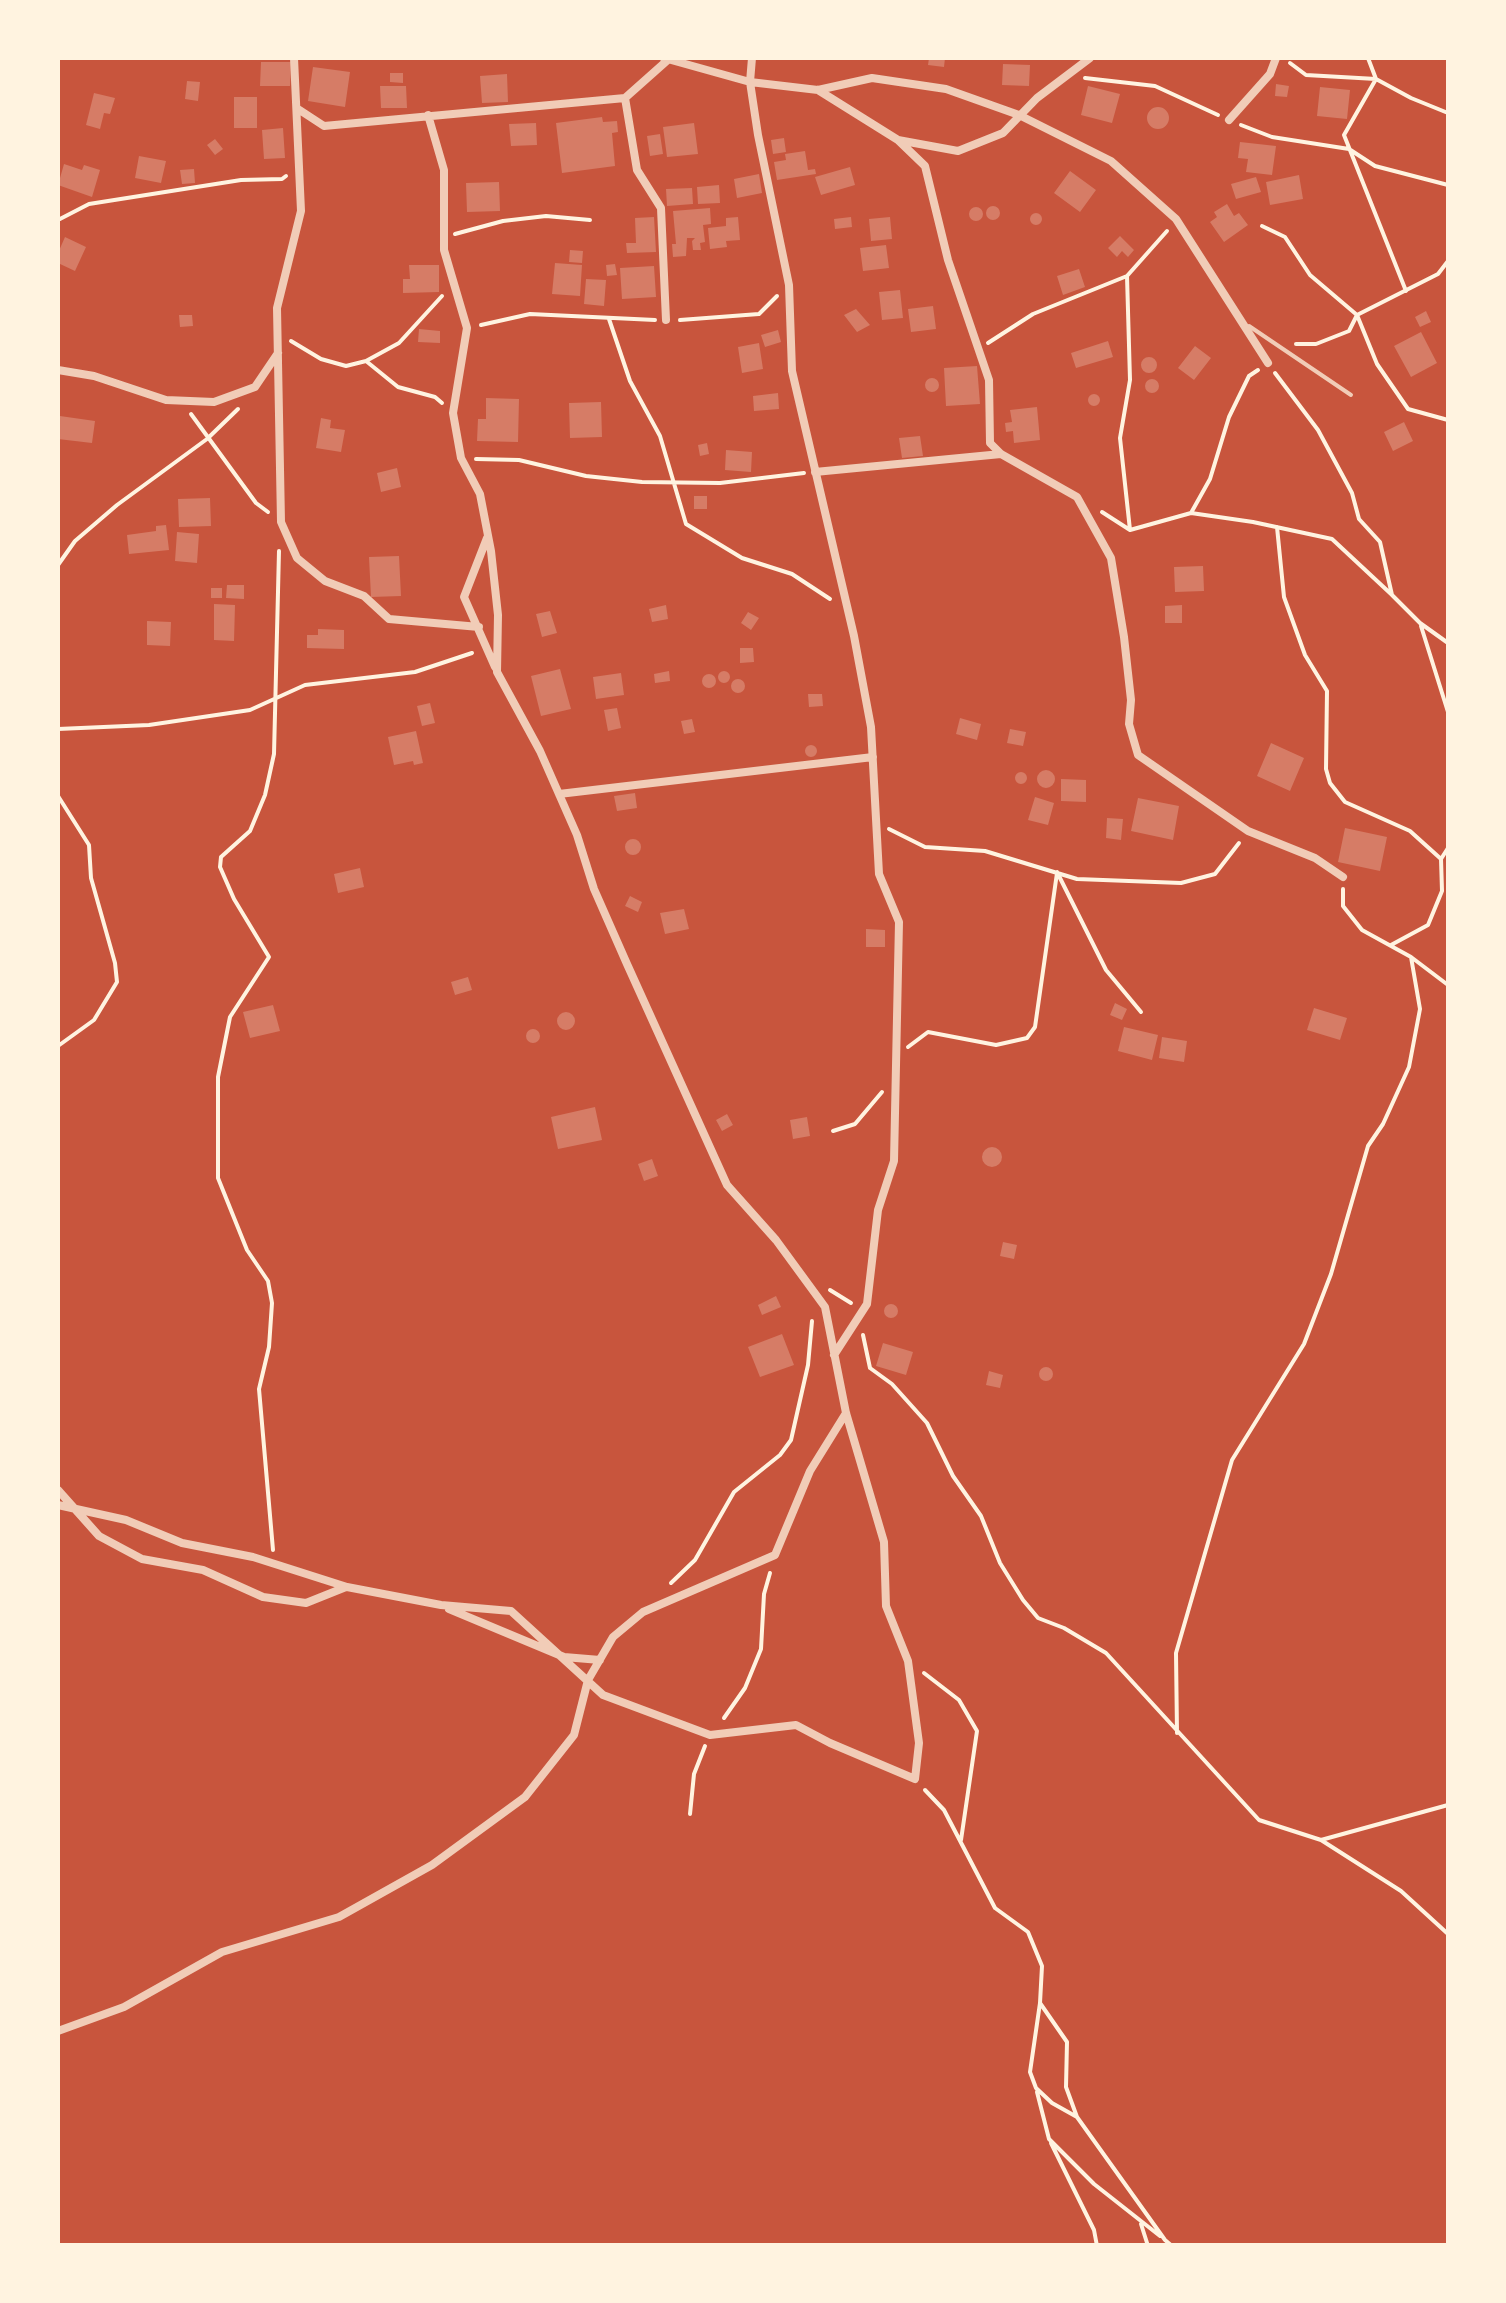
<!DOCTYPE html>
<style>
body{margin:0}
#map{position:relative;width:1506px;height:2303px;overflow:hidden;background:#c8553d;font-family:Commissioner,sans-serif}
canvas{display:block}
.frame{position:absolute;inset:0;border:60px solid #fff3e0;pointer-events:none}
</style>
<div id="map">
<canvas width="1506" height="2303"></canvas>
<div class="frame"></div>
</div>
<script>
const ctx = document.querySelector('canvas').getContext('2d');
ctx.lineJoin = 'round';
function fillPath(path, color) { ctx.fillStyle = color; ctx.fill(path, 'evenodd'); }
const toPath = rows => new Path2D(rows.map(r => 'M' + r).join(''));
function stroke(path, color, width, dash) { ctx.strokeStyle = color; ctx.lineWidth = width; ctx.lineCap = dash ? 'butt' : 'round'; ctx.setLineDash(dash || []); ctx.stroke(path); }
fillPath(toPath([
 [929,58,945,58,944,67,928,65],
 [261,62,291,62,290,86,260,86],
 [1003,64,1030,65,1029,86,1002,85],
 [313,67,350,72,345,107,308,101],
 [390,73,403,73,403,83,390,82],
 [507,74,508,102,482,103,480,76],
 [187,81,200,82,198,101,185,99],
 [1276,84,1289,86,1287,97,1275,96],
 [380,86,406,86,407,108,381,108],
 [1088,86,1120,94,1112,123,1081,115],
 [1320,87,1350,90,1347,119,1317,116],
 [94,93,115,98,110,114,104,113,100,129,86,125],
 [234,97,257,97,257,128,234,128],
 '1147 118a11 11 0 1 1 22 0a11 11 0 1 1-22 0Z',
 [602,117,603,122,617,121,618,132,612,133,615,166,562,173,556,123],
 [536,123,537,145,511,146,509,124],
 [694,123,698,154,667,157,663,127],
 [283,128,285,158,264,159,262,130],
 [660,134,663,154,650,156,647,136],
 [784,138,786,152,773,154,771,140],
 [215,139,223,149,215,155,207,145],
 [1240,142,1276,146,1272,175,1246,172,1248,159,1238,158],
 [805,151,808,170,815,169,816,174,777,180,774,162,786,160,785,154],
 [139,156,166,161,161,183,135,178],
 [64,164,82,170,84,165,100,170,92,197,58,185],
 [850,167,855,185,821,195,815,177],
 [194,169,195,183,182,184,180,170],
 [1070,171,1096,190,1080,212,1054,193],
 [759,174,762,193,737,198,734,179],
 [1299,175,1303,199,1270,205,1266,182],
 [1256,177,1261,192,1236,199,1231,184],
 [499,182,500,211,467,212,466,183],
 [719,185,720,203,698,204,697,187],
 [692,188,693,204,667,206,666,189],
 [1227,204,1234,216,1239,213,1248,225,1224,242,1210,222,1217,217,1214,212],
 '986 213a7 7 0 1 1 14 0a7 7 0 1 1-14 0Z',
 '969 214a7 7 0 1 1 14 0a7 7 0 1 1-14 0Z',
 [710,208,711,224,703,225,705,242,700,243,701,250,693,250,692,241,695,238,687,238,686,256,673,257,672,244,676,244,673,211],
 '1030 219a6 6 0 1 1 12 0a6 6 0 1 1-12 0Z',
 [654,217,656,252,627,253,626,243,636,243,635,218],
 [738,217,740,240,726,241,727,247,710,249,708,228,726,226,726,218],
 [851,217,852,227,835,229,834,219],
 [890,217,892,239,871,241,869,219],
 [1120,236,1134,250,1128,257,1122,251,1117,257,1108,248],
 [65,237,86,247,75,271,58,263,58,253],
 [886,245,889,268,863,271,860,248],
 [570,250,583,251,582,263,569,262],
 [555,263,582,265,580,296,552,294],
 [615,264,617,275,607,276,606,265],
 [409,265,439,265,439,292,403,293,403,279,410,279],
 [654,266,656,297,622,299,620,268],
 [1079,269,1085,287,1063,295,1057,276],
 [586,279,606,280,604,306,584,304],
 [900,290,903,318,882,320,879,292],
 [933,306,936,329,911,332,908,309],
 [856,309,870,325,857,332,844,315],
 [1426,311,1431,322,1420,327,1415,317],
 [179,315,192,315,193,326,180,327],
 [419,329,440,331,440,343,418,342],
 [778,330,781,342,765,347,761,335],
 [1421,332,1437,363,1411,377,1394,346],
 [1108,341,1113,357,1076,368,1071,353],
 [759,343,763,369,742,373,738,347],
 [1195,346,1211,358,1194,380,1178,368],
 '1141 365a8 8 0 1 1 16 0a8 8 0 1 1-16 0Z',
 [977,366,980,404,946,406,944,368],
 '925 385a7 7 0 1 1 14 0a7 7 0 1 1-14 0Z',
 '1145 386a7 7 0 1 1 14 0a7 7 0 1 1-14 0Z',
 [778,393,779,409,754,411,753,396],
 '1088 400a6 6 0 1 1 12 0a6 6 0 1 1-12 0Z',
 [486,398,519,399,518,442,477,441,478,419,486,419],
 [601,402,602,437,570,438,569,403],
 [1037,407,1040,440,1014,443,1013,431,1006,432,1005,423,1012,422,1010,410],
 [60,416,95,421,92,443,58,439],
 [321,418,331,420,330,428,345,430,341,452,316,448],
 [1404,422,1413,441,1393,451,1384,432],
 [920,436,923,456,902,458,899,438],
 [707,443,709,454,700,456,698,445],
 [726,450,752,452,751,472,725,470],
 [397,468,401,487,381,492,377,473],
 [694,496,707,496,707,509,694,509],
 [210,498,211,526,179,527,178,499],
 [166,525,169,550,129,554,127,535,156,531,156,526],
 [177,532,199,534,197,563,175,561],
 [399,556,401,596,371,597,369,557],
 [1203,566,1204,591,1175,592,1174,567],
 [227,585,244,585,244,599,226,598],
 [211,588,222,588,222,598,211,598],
 [214,604,235,605,234,641,214,640],
 [666,605,668,619,652,622,649,609],
 [1182,605,1182,623,1165,623,1165,606],
 [550,611,557,633,542,637,536,614],
 [748,612,759,618,751,630,741,623],
 [147,621,171,622,170,646,147,645],
 [318,629,344,630,344,649,307,648,307,635,318,635],
 [740,648,753,648,754,662,740,663],
 [560,669,571,709,541,716,531,676],
 '718 677a6 6 0 1 1 12 0a6 6 0 1 1-12 0Z',
 [669,671,670,681,655,683,654,674],
 [621,673,624,695,596,699,593,677],
 '702 681a7 7 0 1 1 14 0a7 7 0 1 1-14 0Z',
 '731 686a7 7 0 1 1 14 0a7 7 0 1 1-14 0Z',
 [808,694,822,694,823,706,809,707],
 [430,703,435,723,422,726,417,706],
 [617,708,621,728,608,731,604,710],
 [960,718,981,724,977,740,956,734],
 [692,719,695,732,684,734,681,721],
 [1010,729,1026,732,1023,746,1007,743],
 [416,731,423,763,414,765,413,761,394,765,388,737],
 [1271,743,1304,758,1290,791,1257,776],
 '805 751a6 6 0 1 1 12 0a6 6 0 1 1-12 0Z',
 '1037 779a9 9 0 1 1 18 0a9 9 0 1 1-18 0Z',
 '1015 778a6 6 0 1 1 12 0a6 6 0 1 1-12 0Z',
 [1061,779,1086,780,1086,802,1061,801],
 [635,793,637,808,617,811,614,796],
 [1035,797,1054,803,1048,825,1028,820],
 [1138,798,1179,806,1173,840,1131,831],
 [1107,818,1123,819,1121,840,1106,838],
 [1345,828,1387,837,1380,871,1338,862],
 '625 847a8 8 0 1 1 16 0a8 8 0 1 1-16 0Z',
 [360,868,364,887,338,893,334,874],
 [630,896,642,902,638,912,625,906],
 [684,909,689,929,665,934,660,913],
 [866,929,885,930,885,947,866,947],
 [468,977,472,990,455,995,451,982],
 [1115,1003,1127,1009,1122,1020,1110,1015],
 [273,1005,280,1031,250,1038,243,1012],
 [1314,1008,1347,1018,1340,1040,1307,1030],
 '557 1021a9 9 0 1 1 18 0a9 9 0 1 1-18 0Z',
 [1124,1027,1158,1035,1152,1060,1118,1051],
 '526 1036a7 7 0 1 1 14 0a7 7 0 1 1-14 0Z',
 [1162,1037,1187,1041,1184,1062,1159,1058],
 [595,1107,602,1140,558,1149,551,1117],
 [727,1114,733,1125,722,1131,716,1120],
 [807,1117,810,1136,793,1139,790,1120],
 '982 1157a10 10 0 1 1 20 0a10 10 0 1 1-20 0Z',
 [652,1159,658,1176,644,1181,638,1164],
 [1003,1242,1017,1245,1014,1259,1000,1256],
 [776,1296,781,1307,762,1315,758,1305],
 '884 1311a7 7 0 1 1 14 0a7 7 0 1 1-14 0Z',
 [782,1334,794,1365,760,1377,748,1347],
 [883,1343,913,1352,906,1375,876,1366],
 '1039 1374a7 7 0 1 1 14 0a7 7 0 1 1-14 0Z',
 [989,1371,1003,1375,1000,1388,986,1385]
]), '#d67c66');
stroke(toPath([
 [1368,58,1376,79,1344,135,1406,291],
 [1290,63,1306,75,1376,79,1411,98,1448,113],
 [1085,78,1155,86,1218,115],
 [1241,125,1272,137,1349,149,1375,166,1448,185],
 [58,220,89,204,241,180,282,179,286,176],
 [1262,226,1285,237,1310,275,1357,315,1377,364,1408,409,1448,420],
 [455,234,503,221,546,216,590,220],
 [1127,276,1130,380,1120,438,1130,530],
 [609,319,630,381,660,436,686,524,742,558,792,574,830,599],
 [680,320,759,314,777,296],
 [481,325,530,314,655,320],
 [291,341,321,359,346,366,366,361,398,387,435,397,442,403],
 [988,343,1033,314,1127,276,1167,231],
 [1296,344,1316,344,1349,331,1357,315,1438,274,1448,261],
 [366,361,399,343,442,296],
 [1275,373,1318,430,1352,493,1359,519,1380,542,1392,595,1420,623,1448,643],
 [191,414,256,503,268,512],
 [476,459,519,460,586,476,642,482,720,483,804,473],
 [1102,512,1130,530,1191,513,1253,522,1332,539,1391,594],
 [1191,513,1210,479,1229,417,1249,376,1258,370],
 [1277,527,1284,597,1305,655,1327,691,1326,769,1330,783,1345,802,1410,831,1441,859],
 [58,565,75,541,117,505,207,439,238,409],
 [1421,626,1448,712],
 [58,729,149,725,250,710,305,685,415,672,472,653],
 [58,796,89,845,91,878,115,963,117,982,94,1020,58,1046],
 [889,829,925,847,985,851,1077,879,1181,883,1215,874,1239,843],
 [1057,872,1106,970,1141,1012],
 [1391,945,1428,925,1442,891,1441,859,1448,848],
 [1411,957,1448,985],
 [908,1047,928,1032,996,1045,1027,1038,1035,1027,1057,873],
 [833,1131,855,1124,882,1092],
 [830,1290,851,1303],
 [863,1335,870,1368,892,1384,927,1423,953,1476,981,1516,1000,1563,1023,1600,1038,1618,1064,1628,1106,1653,1259,1820,1321,1840,1401,1891,1448,1934],
 [273,1550,259,1389,269,1347,272,1303,268,1281,247,1250,218,1178,218,1077,230,1017,269,957,234,899,220,867,221,857,250,831,265,795,274,754,279,551],
 [671,1583,695,1560,734,1492,780,1455,791,1440,808,1365,812,1321],
 [924,1673,959,1700,977,1731,961,1840],
 [724,1718,745,1688,761,1649,764,1594,770,1573],
 [1177,1733,1176,1653,1232,1460,1304,1344,1331,1274,1368,1146,1383,1124,1409,1067,1420,1009,1411,957,1362,930,1343,906,1343,889],
 [925,1790,944,1810,995,1908,1028,1932,1042,1966,1040,2003,1030,2072,1036,2088,1052,2103,1077,2117,1165,2240,1172,2246],
 [690,1814,694,1774,705,1746],
 [1321,1840,1448,1805],
 [1040,2003,1067,2042,1066,2087,1077,2117],
 [1037,2092,1049,2139,1094,2184,1160,2236],
 [1051,2143,1094,2230,1097,2246],
 [1141,2224,1148,2246]
]), '#fff3e0', 4);
stroke(toPath([
 [1249,326,1351,395]
]), '#f1ccb7', 4);
stroke(toPath([
 [294,58,301,211,277,308,281,522,297,558,325,581,364,596,389,619,479,627],
 [664,58,750,82,818,90,872,78,946,89,1019,115,1111,161,1176,219,1268,363],
 [752,58,750,82,758,135,789,285,792,371,854,636,871,727,879,874,899,922,894,1161,878,1210,867,1304,834,1355],
 [818,90,898,140,925,166,948,260,989,380,990,443,1001,454,1077,497,1111,558,1124,637,1131,700,1129,724,1138,755,1248,831,1315,858,1343,877],
 [625,98,637,170,661,208,666,320],
 [298,109,324,126,625,98,670,58],
 [1229,120,1270,74,1276,58],
 [898,140,958,151,1003,133,1037,98,1090,58],
 [58,370,94,376,166,400,214,402,255,387,278,353],
 [815,472,1001,454],
 [487,538,464,597,495,667],
 [559,794,873,757],
 [58,1490,99,1536,142,1559,203,1570,263,1597,306,1603,346,1587],
 [58,1505,126,1520,182,1543,253,1557,347,1587,441,1605,511,1611,603,1695,710,1735,796,1725,830,1743,915,1779,919,1743,908,1661,886,1606,884,1542,846,1413,825,1307,776,1240,727,1185,627,964,594,889,577,835,540,751,497,672,498,615,491,551,480,494,461,458,453,413,467,328,444,250,444,170,428,115],
 [449,1609,564,1657,600,1660],
 [58,2031,124,2007,222,1952,339,1917,432,1865,525,1797,574,1735,588,1680,613,1637,643,1612,775,1555,810,1471,846,1413]
]), '#f1ccb7', 8);
</script>
